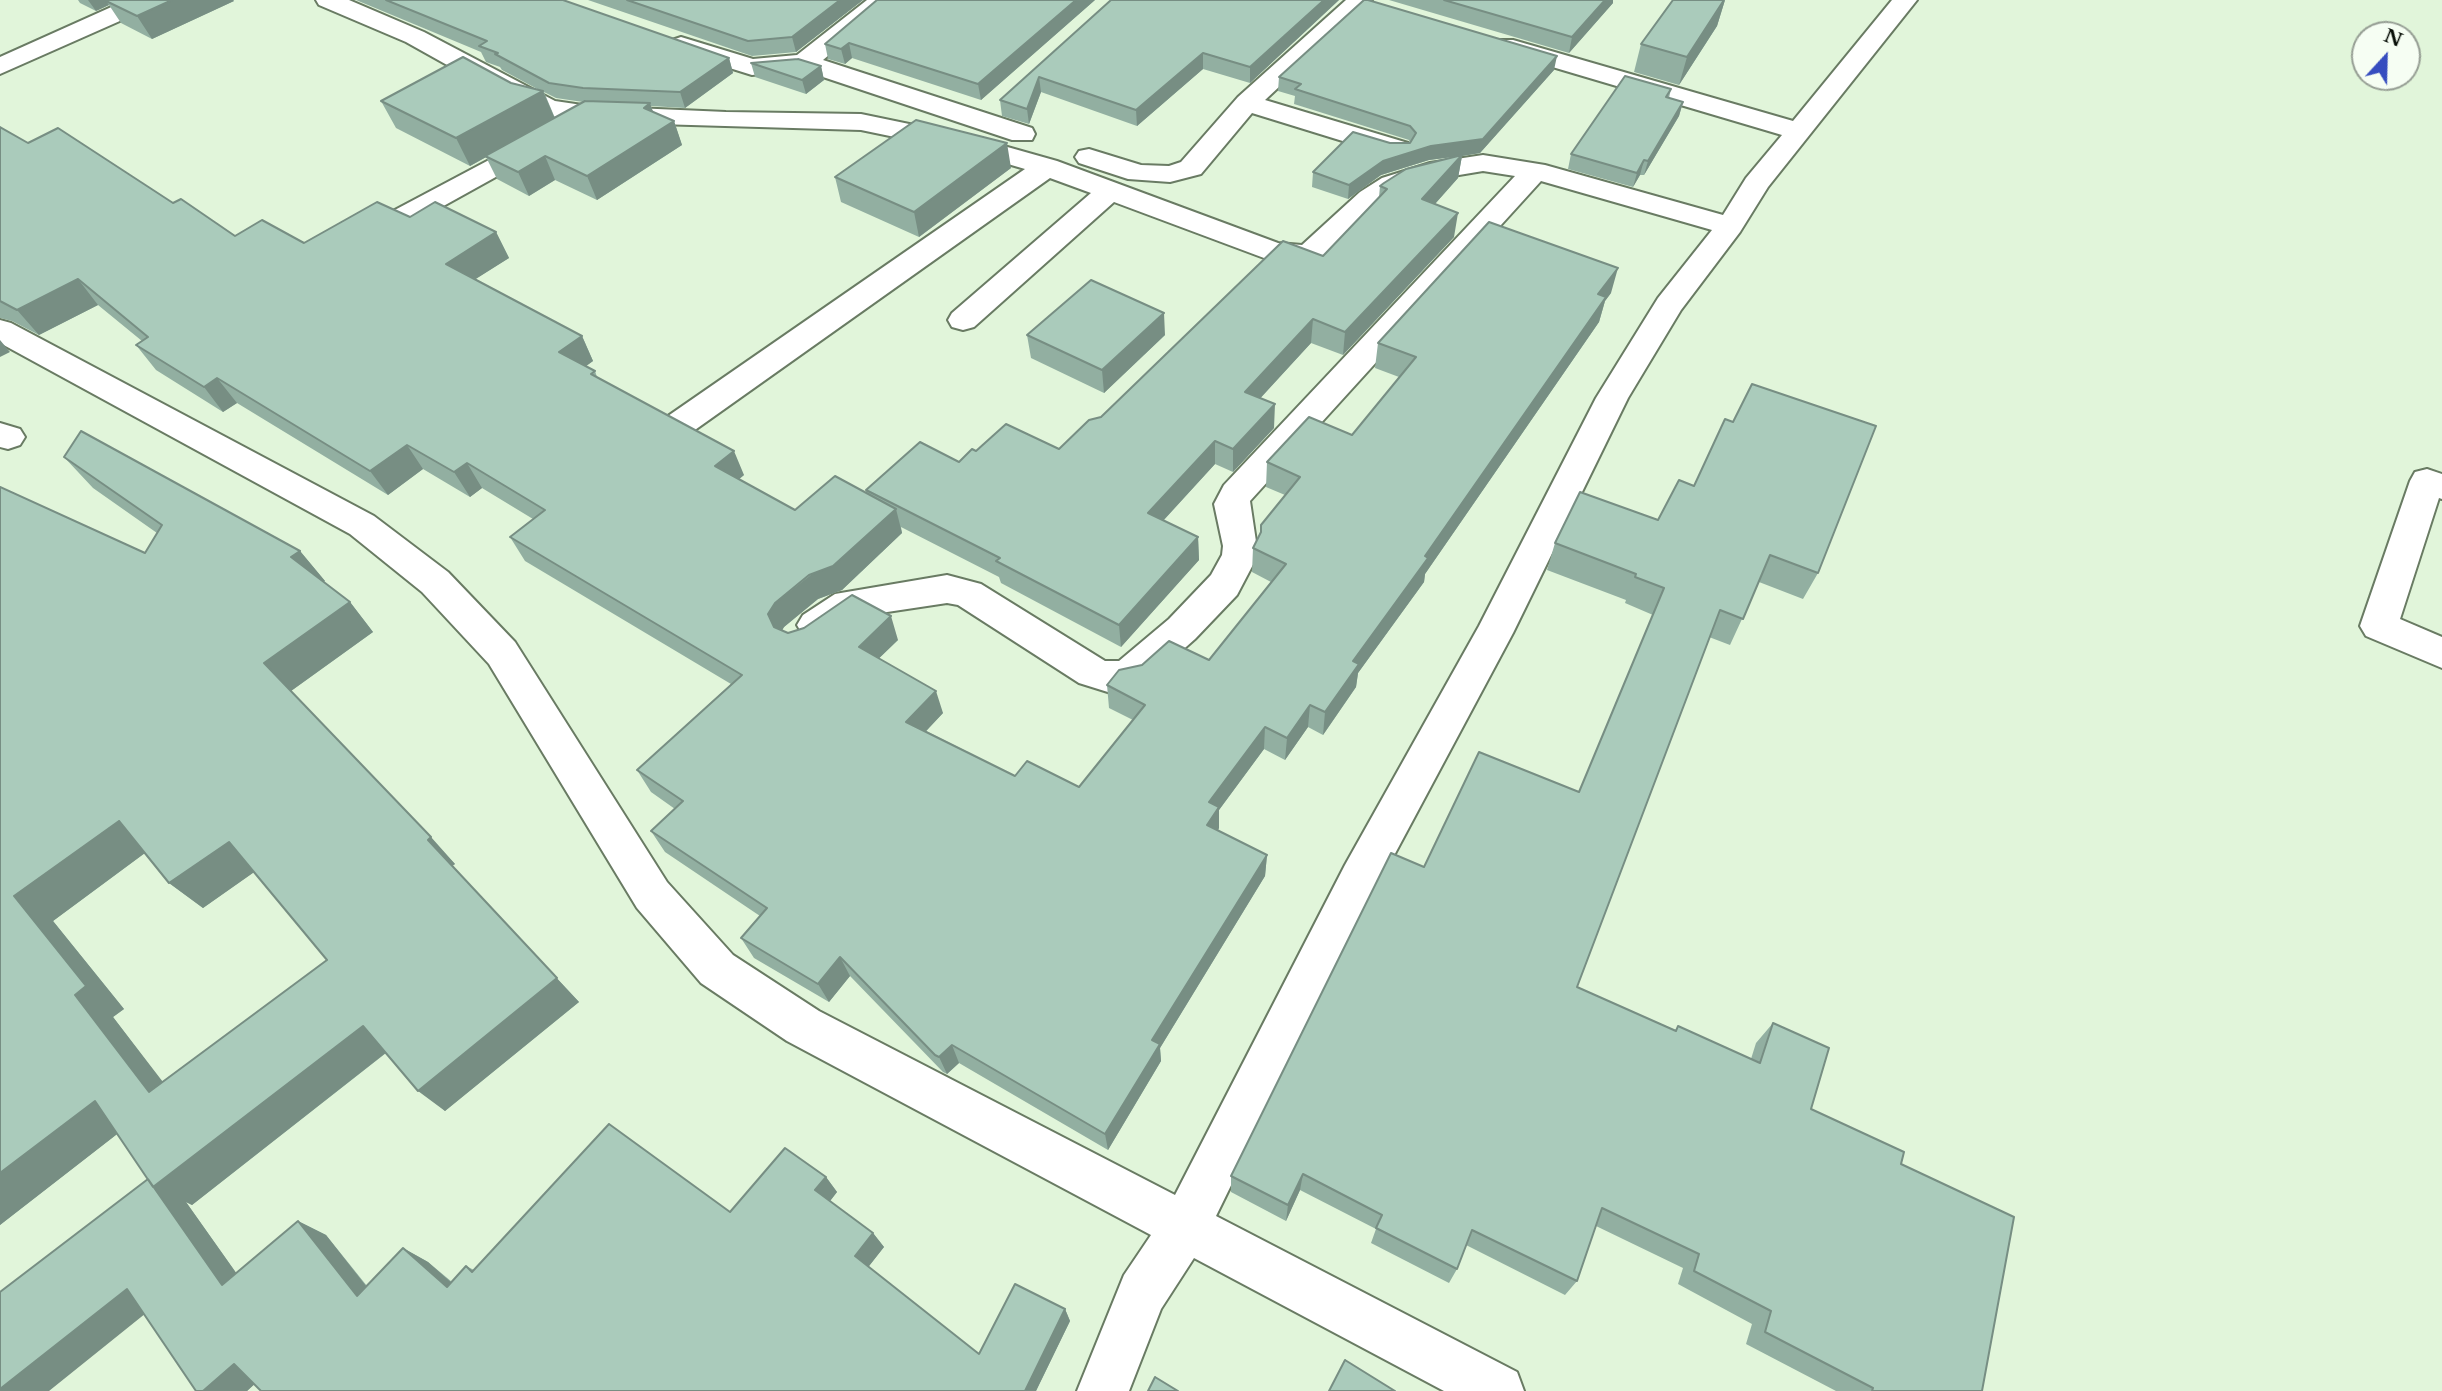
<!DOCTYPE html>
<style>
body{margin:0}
#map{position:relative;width:2442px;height:1391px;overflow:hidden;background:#e1f5da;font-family:"Libre Baskerville",serif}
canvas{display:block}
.north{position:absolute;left:2351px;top:21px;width:70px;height:70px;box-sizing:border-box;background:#f6fef3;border:2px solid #969e94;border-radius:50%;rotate:22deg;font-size:19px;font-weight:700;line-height:28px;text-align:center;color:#070e06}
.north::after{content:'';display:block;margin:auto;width:24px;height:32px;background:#364dbf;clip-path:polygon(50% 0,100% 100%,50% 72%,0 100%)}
</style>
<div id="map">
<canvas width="2442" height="1391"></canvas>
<div class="north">N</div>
</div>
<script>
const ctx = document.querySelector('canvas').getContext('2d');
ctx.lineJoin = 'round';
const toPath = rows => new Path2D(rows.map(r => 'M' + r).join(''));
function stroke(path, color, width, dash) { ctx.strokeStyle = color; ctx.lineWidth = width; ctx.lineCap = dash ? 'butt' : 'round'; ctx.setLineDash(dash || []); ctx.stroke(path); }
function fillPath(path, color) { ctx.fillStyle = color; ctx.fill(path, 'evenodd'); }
const street = toPath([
 [127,0,159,0,156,5,0,74,0,57,127,0],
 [316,0,349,0,424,32,555,101,589,106,726,112,861,114,972,137,1057,161,1278,243,1302,245,1360,192,1382,178,1430,163,1483,155,1545,165,1723,215,1746,178,1782,135,1495,50,1491,45,1495,40,1513,40,1793,121,1892,0,1917,0,1768,187,1740,232,1681,310,1628,398,1513,633,1375,891,1216,1216,1517,1372,1524,1391,1444,1391,1194,1258,1161,1309,1129,1391,1077,1391,1124,1275,1151,1235,787,1041,701,983,637,908,489,664,422,592,350,534,0,343,0,320,11,323,374,516,448,572,515,642,667,882,733,955,819,1011,1175,1195,1345,865,1479,626,1596,398,1658,298,1712,230,1541,181,1250,501,1258,555,1237,595,1195,639,1142,686,1111,693,1079,683,958,605,947,603,854,617,829,635,816,639,803,635,797,625,803,615,835,594,947,575,981,584,1105,661,1119,661,1169,619,1211,575,1222,555,1223,546,1214,504,1224,485,1515,176,1483,171,1435,179,1402,190,1380,204,1326,256,1303,263,1264,258,1114,202,974,327,963,330,952,327,948,320,952,313,1091,193,1050,178,692,432,680,435,668,432,664,424,668,416,1025,169,967,152,861,130,589,122,550,116,524,108,406,42,319,5,316,0],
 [867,0,894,0,823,60,1032,128,1035,134,1032,140,1012,140,802,70,752,75,672,50,668,45,672,40,681,37,753,59,797,55,867,0],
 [1346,0,1372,0,1265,100,1408,143,1412,149,1408,155,1388,155,1252,113,1201,174,1170,182,1128,179,1079,163,1075,157,1079,151,1089,149,1141,165,1169,166,1181,162,1238,97,1346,0],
 [538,134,548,136,552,142,548,148,411,224,401,227,391,224,387,218,391,212,538,134],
 [0,423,20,429,25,437,20,445,8,449,0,447,0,423],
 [2427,469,2442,474,2442,499,2439,498,2400,619,2442,637,2442,668,2366,636,2360,626,2410,481,2415,472,2427,469]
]);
stroke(street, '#697b63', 4);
fillPath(street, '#fff');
fillPath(toPath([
 [78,0,233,0,234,1,152,39,121,23,109,5,96,11,80,3],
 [356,0,563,0,729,58,733,73,685,108,651,106,653,112,674,121,682,145,597,200,555,180,529,196,497,179,486,157,470,166,396,128,381,101,511,83,541,91,502,70,500,67,486,62,481,52],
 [544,92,556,98,583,102,555,118],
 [588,0,863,0,796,52,752,56],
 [1095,0,981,100,852,58,845,64,828,59,825,44],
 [1111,0,1339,0,1250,83,1203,69,1137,126,1041,92,1029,124,1002,116,1000,100],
 [1389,0,1613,0,1613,3,1569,53],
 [1725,0,1717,26,1679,85,1634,72,1641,44],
 [751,63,821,66,824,80,806,94,755,77],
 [1554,70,1480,153,1462,156,1458,178,1435,204,1454,237,1343,355,1311,343,1260,398,1274,428,1233,472,1215,464,1163,521,1198,537,1199,560,1121,647,1001,583,999,577,901,527,902,533,842,590,818,599,784,627,782,630,788,633,898,640,879,658,943,713,926,731,1015,776,1079,787,1133,720,1109,708,1107,685,1209,660,1271,582,1252,572,1253,548,1260,534,1261,525,1285,495,1266,487,1267,462,1352,435,1399,377,1375,368,1378,343,1611,293,1605,301,1599,322,1425,574,1424,582,1358,673,1356,687,1323,735,1308,727,1285,760,1264,749,1219,810,1219,828,1218,831,1267,855,1265,876,1160,1048,1161,1061,1108,1150,959,1063,947,1074,943,1072,850,976,829,1002,754,958,741,938,760,916,665,852,651,831,675,809,651,792,637,770,731,684,525,561,510,537,533,519,482,488,470,497,423,469,388,495,237,403,223,412,156,370,136,345,142,341,98,305,39,335,12,321,0,318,0,127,28,143,173,203,235,236,304,243,410,217,496,232,509,258,475,279,582,336,593,361,586,366,595,371,597,377,744,475,739,479,795,510,866,493,866,490,959,462,976,451,1059,449,1101,417,1323,256,1379,197,1380,186,1452,157,1429,160,1381,175,1348,199,1312,187,1313,172,1390,143,1410,143,1409,140,1294,104,1295,96,1278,91,1279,77],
 [1671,89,1669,98,1683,102,1679,116,1644,175,1640,175,1633,187,1568,169,1571,154],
 [1011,168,919,237,841,202,835,177],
 [1027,335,1165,335,1104,393,1031,358],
 [64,457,300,551,325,581,323,582,350,602,373,632,291,691,455,864,452,866,579,1002,445,1111,386,1053,192,1205,186,1202,236,1273,298,1221,326,1235,367,1286,403,1248,428,1262,452,1282,466,1266,474,1270,730,1212,826,1177,837,1192,830,1201,873,1233,884,1247,868,1267,979,1354,1065,1309,1070,1321,1036,1391,261,1391,254,1384,247,1391,196,1391,148,1179,117,1134,0,1225,0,487,145,553,157,533,93,488],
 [145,853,169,883,203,908,254,872,327,960,162,1082,113,1017,124,1009,53,921],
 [1679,480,1818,573,1803,599,1759,582,1730,645,1709,637,1577,987,1675,1030,1678,1026,1751,1059,1756,1043,1773,1023,1811,1109,1901,1164,1982,1391,1836,1391,1746,1344,1752,1324,1678,1284,1683,1268,1596,1226,1577,1281,1565,1295,1466,1245,1457,1269,1449,1283,1371,1243,1376,1229,1300,1190,1286,1221,1231,1192,1231,1176,1424,867,1579,792,1653,615,1625,603,1626,600,1547,570,1555,543,1658,520]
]), '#92afa1');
fillPath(toPath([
 [88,0,121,0,106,1,109,5,96,11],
 [172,0,233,0,234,1,152,39,137,16],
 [840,0,863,0,796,52,792,37],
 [1076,0,1095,0,981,100,978,84],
 [1324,0,1339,0,1250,83,1250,67],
 [1605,0,1613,0,1613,3,1569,53,1572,37],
 [1725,0,1717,26,1679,85,1687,57],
 [849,43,852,58,845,64,841,49],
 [1203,53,1203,69,1137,126,1136,110],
 [1557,56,1554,70,1480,153,1462,156,1458,178,1418,223,1422,199,1461,156,1429,160,1381,175,1348,199,1349,185,1383,161],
 [729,58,733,73,685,108,680,92],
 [821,66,824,80,806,94,802,80],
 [1039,77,1041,92,1029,124,1027,109],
 [543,91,555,119,470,166,456,138],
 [1683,102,1679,116,1644,175,1648,161],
 [650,103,658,127,644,108],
 [674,121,682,145,597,200,587,176],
 [1007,143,1011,168,919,237,914,212],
 [545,156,555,180,529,196,518,172],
 [1644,160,1640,175,1633,187,1637,173],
 [1458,213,1454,237,1343,355,1345,332],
 [496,232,509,258,460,289,446,264],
 [1618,268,1611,293,1605,301,1599,322,1425,574,1424,582,1358,673,1356,687,1323,735,1325,712,1353,661,1598,294],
 [78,279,98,305,39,335,17,310],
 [1164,313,1165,335,1104,393,1102,370],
 [1313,319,1311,343,1245,415,1245,392],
 [582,336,593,361,571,377,559,352],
 [0,340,10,352,0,357],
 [217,378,237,403,223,412,204,387],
 [1275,404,1274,428,1233,472,1233,449],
 [1215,441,1215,464,1149,536,1148,513],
 [407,445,423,469,388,495,370,471],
 [734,451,744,475,725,491,715,466],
 [467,463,482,488,470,497,454,472],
 [896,509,902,533,842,590,818,599,784,627,778,638,768,614,775,603],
 [1198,537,1199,560,1121,647,1119,625],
 [300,551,325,581,316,587,291,557],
 [350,602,373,632,291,691,264,663],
 [891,616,898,640,867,670,859,647],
 [936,691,943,713,914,744,906,722],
 [1310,705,1308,727,1285,760,1287,738],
 [1265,727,1264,749,1219,810,1219,828,1207,846,1207,825,1209,802],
 [119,821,153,847,53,921,124,1009,113,1017,186,1112,149,1092,75,995,14,896],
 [431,837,455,864,452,866,579,1002,445,1111,418,1091,428,840],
 [229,842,260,868,203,908,169,883],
 [1267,855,1265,876,1160,1048,1161,1061,1108,1150,1105,1134,1152,1040],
 [840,957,850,976,829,1002,818,984],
 [363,1026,392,1048,192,1205,186,1202,254,1298,222,1285,148,1179],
 [952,1045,959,1063,947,1074,939,1057],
 [95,1101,134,1121,0,1225,0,1173],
 [1303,1174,1300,1190,1286,1221,1288,1205],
 [826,1177,837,1192,827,1205,815,1190],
 [298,1221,326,1235,384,1309,357,1296],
 [873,1233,884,1247,866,1270,855,1256],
 [403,1248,428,1262,471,1300,447,1287],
 [127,1289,161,1301,49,1391,0,1391,0,1389],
 [1065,1309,1070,1321,1036,1391,1025,1391],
 [234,1364,266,1374,247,1391,203,1391]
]), '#778e83');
const building = toPath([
 [108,0,172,0,137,16,106,1,108,0],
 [386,0,563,0,729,58,680,92,583,88,549,83,495,54,498,53,479,46,487,41,386,0],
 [627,0,840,0,792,37,748,41,627,0],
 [877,0,1076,0,978,84,849,43,841,49,825,44,877,0],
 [1111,0,1324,0,1250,67,1203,53,1136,110,1039,77,1027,109,1000,100,1111,0],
 [1364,0,1368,0,1557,56,1483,139,1431,146,1383,161,1349,185,1313,172,1353,132,1390,143,1410,143,1416,133,1410,126,1295,89,1301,84,1279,77,1364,0],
 [1444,0,1605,0,1572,37,1444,0],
 [1673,0,1724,0,1687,57,1641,44,1673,0],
 [463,57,511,83,543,91,456,138,381,101,463,57],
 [798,59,821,66,802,80,751,63,798,59],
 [1625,76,1671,89,1666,97,1683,102,1648,161,1644,160,1637,173,1571,154,1625,76],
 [585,101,650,103,644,108,674,121,587,176,545,156,518,172,485,156,585,101],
 [916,120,1007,143,914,212,835,177,916,120],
 [0,127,28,143,58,128,173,203,181,199,235,236,262,220,304,243,377,202,410,217,435,202,496,232,446,264,582,336,559,352,595,371,591,374,734,451,715,466,795,510,835,476,896,509,833,566,809,575,775,603,768,614,774,627,788,633,804,628,852,595,891,616,859,647,936,691,906,722,1015,776,1027,761,1079,787,1145,705,1107,685,1119,670,1142,665,1169,641,1209,660,1286,564,1253,548,1261,532,1261,525,1300,477,1267,462,1309,417,1352,435,1416,357,1378,343,1489,222,1618,268,1598,294,1606,297,1425,556,1428,558,1353,661,1359,664,1325,712,1310,705,1287,738,1265,727,1209,802,1219,807,1207,825,1267,855,1152,1040,1160,1044,1105,1134,952,1045,939,1057,935,1055,840,957,818,984,741,938,767,908,651,831,683,801,637,770,742,675,510,537,545,510,467,463,454,472,407,445,370,471,217,378,204,387,136,345,148,337,78,279,17,310,0,301,0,127],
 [1462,155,1422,199,1458,213,1345,332,1313,319,1245,392,1275,404,1233,449,1215,441,1148,513,1198,537,1119,625,996,561,1000,558,866,490,920,442,959,462,972,449,976,451,1006,424,1059,449,1089,420,1101,417,1283,241,1323,256,1387,189,1380,186,1384,183,1406,169,1462,155],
 [1091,280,1164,313,1102,370,1027,335,1091,280],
 [1752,384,1876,426,1818,573,1770,555,1743,619,1720,610,1577,987,1676,1031,1678,1026,1760,1063,1773,1023,1829,1048,1811,1109,1904,1152,1901,1164,2014,1217,1982,1391,1872,1391,1873,1388,1765,1332,1771,1311,1694,1271,1699,1254,1602,1208,1577,1281,1472,1230,1457,1269,1376,1228,1382,1215,1303,1174,1288,1205,1231,1176,1391,853,1424,867,1479,752,1579,792,1664,588,1635,577,1636,574,1555,543,1580,492,1658,520,1679,480,1694,486,1725,419,1733,422,1752,384],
 [81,431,300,551,291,557,350,602,264,663,431,837,428,840,557,978,418,1091,363,1026,153,1187,95,1101,0,1173,0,487,145,553,162,525,64,457,81,431],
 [119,821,169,883,229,842,327,960,149,1092,75,995,86,986,14,896,119,821],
 [609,1124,730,1212,785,1148,826,1177,815,1190,873,1233,855,1256,979,1354,1015,1284,1065,1309,1025,1391,261,1391,234,1364,203,1391,196,1391,127,1289,0,1389,0,1292,148,1179,222,1285,298,1221,357,1296,403,1248,447,1287,466,1266,472,1272,609,1124],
 [1345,1360,1395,1391,1329,1391,1345,1360],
 [1155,1377,1178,1391,1148,1391,1155,1377]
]);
fillPath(building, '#aacbbb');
stroke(building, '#778e83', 2);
</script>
